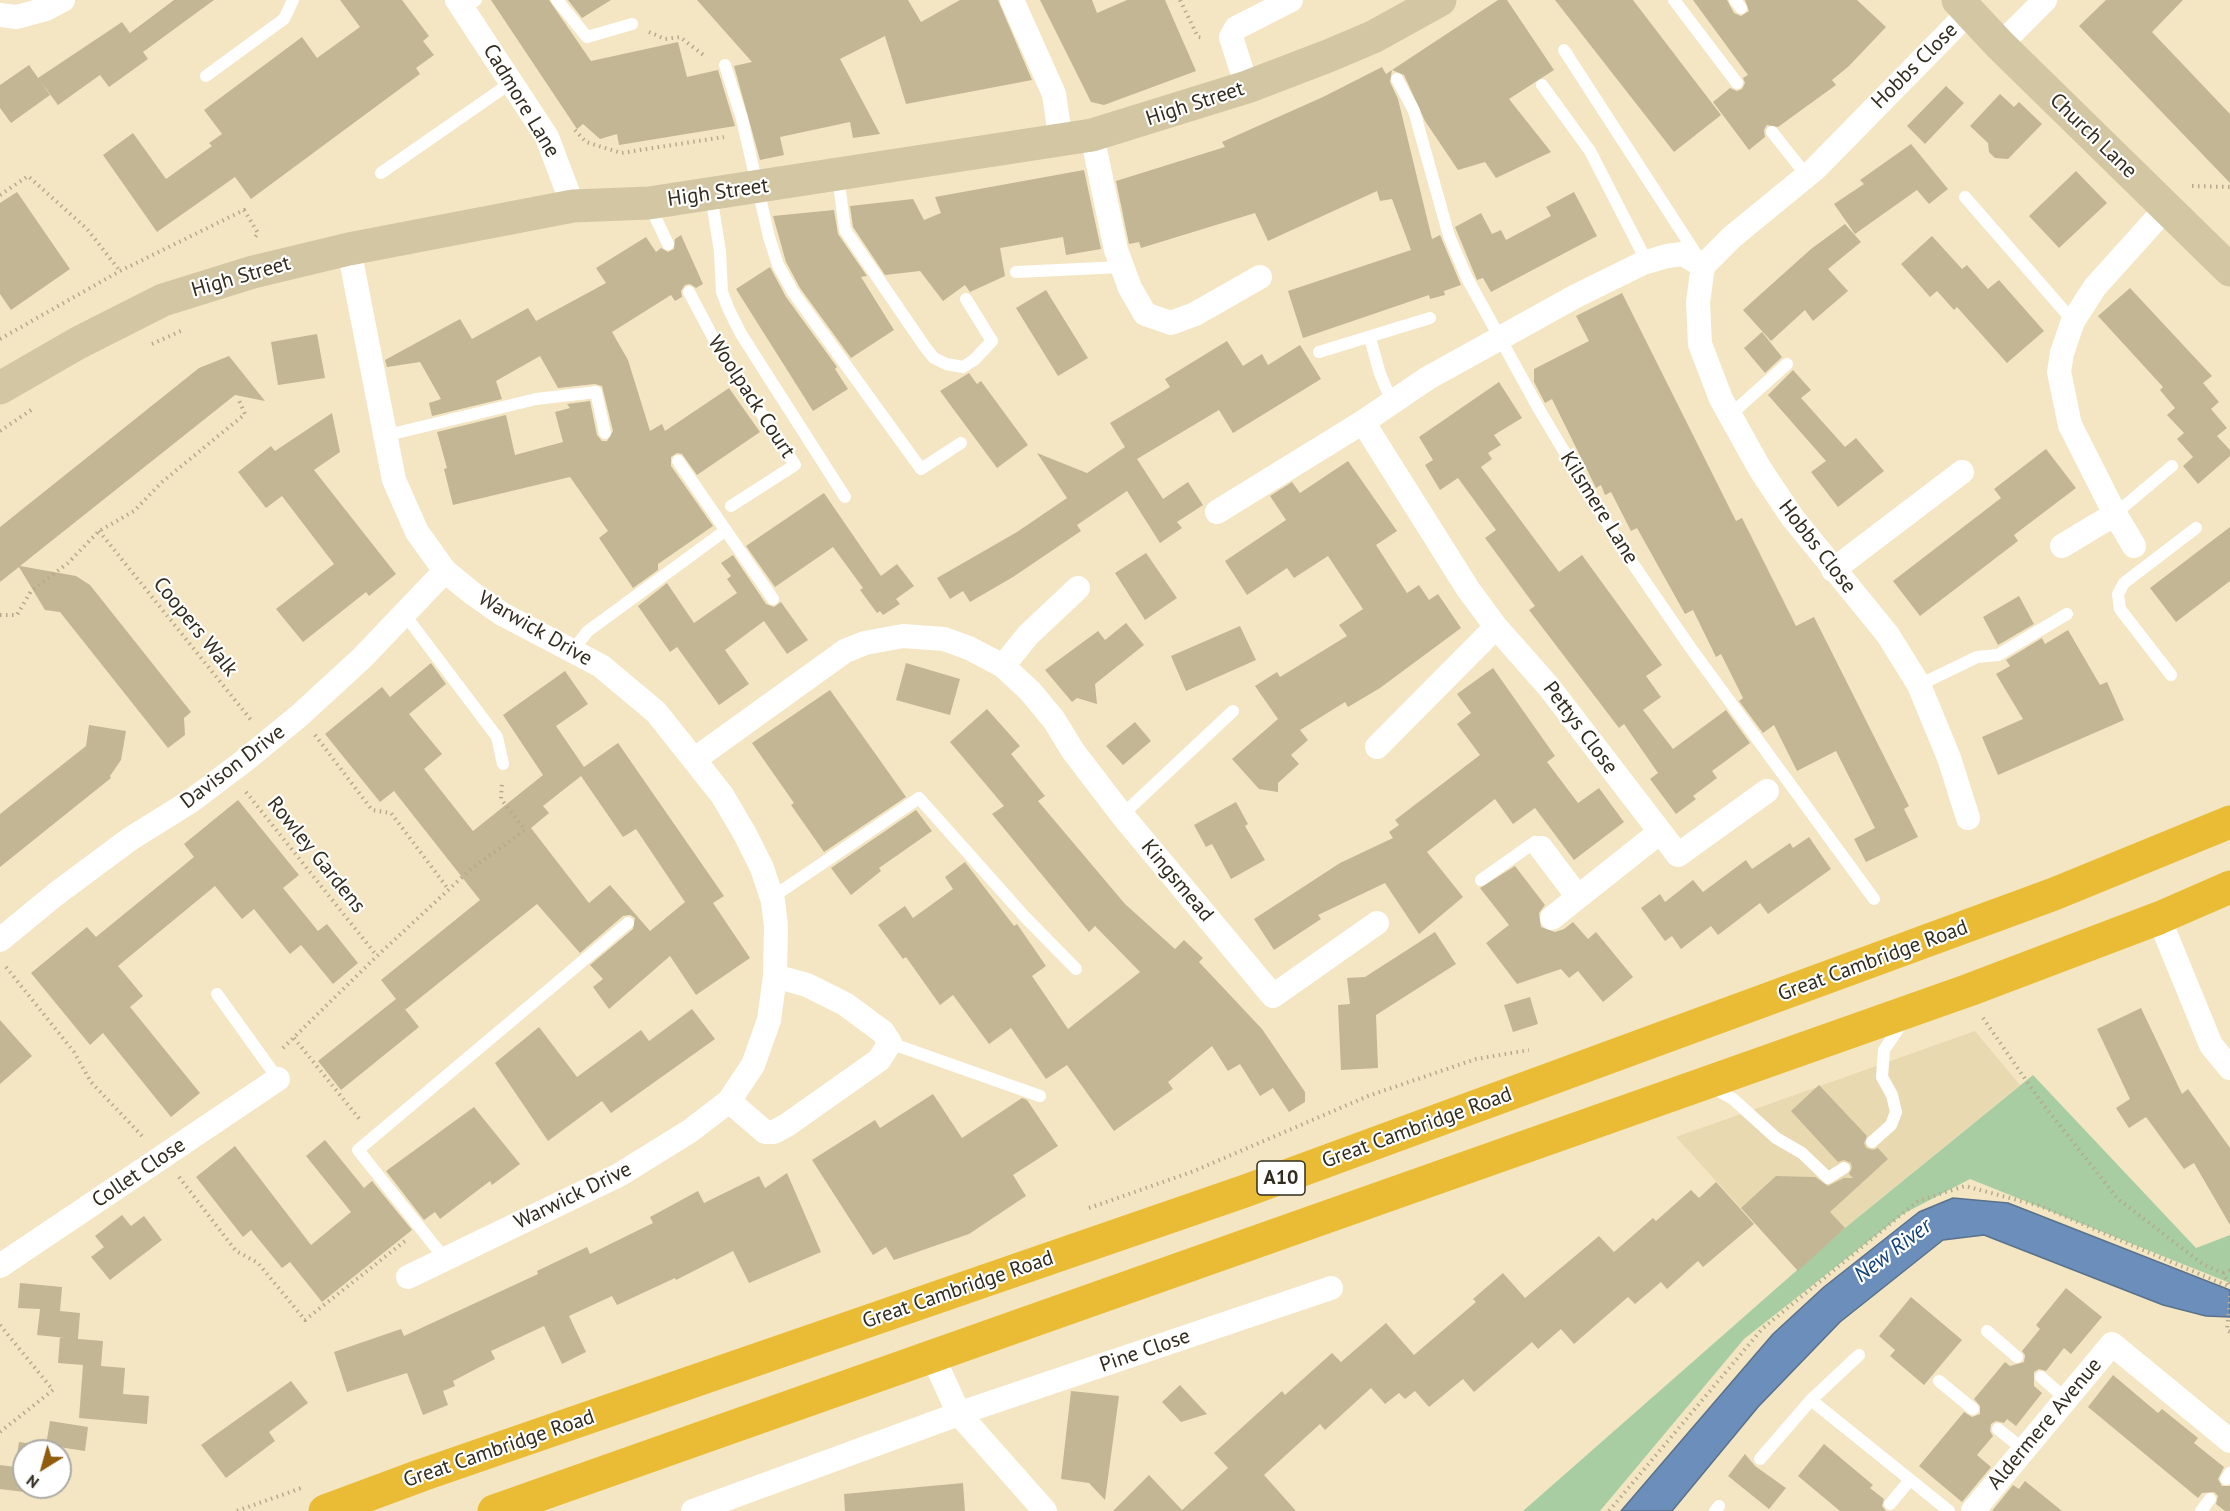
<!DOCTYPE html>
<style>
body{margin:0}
#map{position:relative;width:2230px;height:1511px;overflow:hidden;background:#f4e6c3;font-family:"PT Sans",sans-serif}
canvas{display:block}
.north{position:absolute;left:12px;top:1439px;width:60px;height:60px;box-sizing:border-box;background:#fff;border:2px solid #adaba5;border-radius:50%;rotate:217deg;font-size:16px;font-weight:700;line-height:24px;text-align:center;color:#312c1e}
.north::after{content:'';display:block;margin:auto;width:21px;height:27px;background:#8f5d0c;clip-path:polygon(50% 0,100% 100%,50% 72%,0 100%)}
</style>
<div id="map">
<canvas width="2230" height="1511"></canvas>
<div class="north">N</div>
</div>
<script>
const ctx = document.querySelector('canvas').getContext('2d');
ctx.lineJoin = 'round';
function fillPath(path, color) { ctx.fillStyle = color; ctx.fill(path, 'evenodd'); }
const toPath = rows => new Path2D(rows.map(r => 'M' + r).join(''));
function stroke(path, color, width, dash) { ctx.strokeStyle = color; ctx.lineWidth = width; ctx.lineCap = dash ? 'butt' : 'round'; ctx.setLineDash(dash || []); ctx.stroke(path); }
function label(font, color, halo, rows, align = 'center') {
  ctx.font = font + ' "PT Sans",sans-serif'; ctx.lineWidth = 4.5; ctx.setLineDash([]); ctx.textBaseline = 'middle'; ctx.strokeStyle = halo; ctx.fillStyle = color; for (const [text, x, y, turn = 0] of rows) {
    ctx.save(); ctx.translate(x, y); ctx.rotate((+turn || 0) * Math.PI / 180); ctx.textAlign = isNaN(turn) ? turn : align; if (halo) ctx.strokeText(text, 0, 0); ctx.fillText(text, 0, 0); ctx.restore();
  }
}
fillPath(toPath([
 [1975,1031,2020,1085,1845,1228,1798,1271,1676,1137]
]), '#e9d9b0');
fillPath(toPath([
 [2033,1075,2196,1248,2230,1235,2230,1283,1970,1179,1903,1214,1744,1339,1600,1511,1523,1511,1845,1228]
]), '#a8cda3');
const water = toPath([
 [1953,1198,2008,1203,2230,1290,2230,1317,2206,1316,2163,1305,1984,1235,1943,1240,1840,1322,1758,1407,1672,1511,1621,1511,1773,1334,1824,1287,1919,1212,1953,1198]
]);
fillPath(water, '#6b8eba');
stroke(water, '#5a718b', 1.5);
fillPath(toPath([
 [174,0,214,0,143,52,148,59,109,87,100,75,58,105,38,78,122,22,130,33],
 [340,0,402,0,429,36,423,41,434,55,416,68,420,74,251,199,235,177,157,232,103,155,133,133,166,179,212,146,209,143,222,134,204,110,302,37,317,58,360,27],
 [491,0,549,0,591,61,678,42,687,77,718,70,735,126,619,145,617,134,600,139,583,124,577,129],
 [568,0,611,0,582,18],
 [697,0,908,0,921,22,960,0,998,0,1032,80,906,104,885,36,840,59,880,134,853,138,850,122,780,137,784,155,760,160,734,66,752,62],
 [1040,0,1092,0,1097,13,1127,0,1165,0,1196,71,1104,105,1091,102],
 [1498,0,1507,0,1554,70,1509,99,1551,152,1496,178,1485,162,1458,170,1425,121,1404,75,1392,70],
 [1555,0,1633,0,1721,115,1674,152],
 [1693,0,1727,0,1734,13,1741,16,1749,11,1745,0,1857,0,1886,27,1849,66,1832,80,1836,85,1778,127,1767,125,1764,130,1765,137,1749,150,1713,102,1730,88,1737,91,1742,89,1745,83,1743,78,1748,75],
 [2106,0,2183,0,2152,32,2230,114,2230,183,2079,26],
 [29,65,50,95,11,123,0,108,0,85],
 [1382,67,1386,74,1392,70,1390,82,1398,99,1432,239,1440,235,1461,285,1444,291,1445,295,1430,299,1429,295,1303,338,1288,291,1411,250,1392,199,1380,201,1377,191,1268,241,1255,213,1141,248,1139,242,1129,244,1116,181,1225,147,1222,142,1323,97],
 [1946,86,1964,103,1925,144,1907,126],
 [2000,94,2014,107,2019,102,2042,124,2008,159,1995,158,1989,152,1988,143,1970,126],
 [1911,144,1948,189,1929,204,1917,190,1855,234,1834,204,1864,184,1860,180],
 [1084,170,1101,249,1066,255,1063,237,1000,248,1005,276,970,292,965,285,943,301,920,271,885,275,853,227,850,206,913,199,924,220,941,213,935,197],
 [2076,171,2107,203,2059,248,2029,216],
 [17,192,70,269,11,310,0,294,0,203],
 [1574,192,1597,236,1491,292,1483,278,1477,280,1455,227,1481,213,1492,234,1501,230,1506,240,1551,216,1546,207],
 [834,210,838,234,867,276,861,277,894,330,851,358,800,288,786,262,773,216],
 [1845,224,1861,242,1828,269,1848,291,1813,321,1805,310,1771,341,1743,310,1811,249],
 [681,235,703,284,696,288,690,284,685,285,681,291,682,297,675,301,671,295,612,332,628,360,650,431,662,424,665,431,729,388,760,432,697,475,682,454,677,453,671,457,671,466,713,526,658,564,658,570,633,588,599,538,608,531,570,477,453,505,444,469,447,468,437,432,506,415,515,455,563,442,555,412,570,408,567,404,590,401,597,435,602,441,607,441,613,431,602,386,595,384,558,388,540,356,496,381,502,399,432,416,429,403,441,399,420,362,387,367,385,360,460,319,472,339,528,308,536,321,606,283,596,268,646,237,656,252,661,248,668,252,674,249,675,239],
 [1932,236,1962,269,1967,265,1988,289,1999,280,2044,331,2007,363,1957,307,1954,310,1937,291,1930,297,1901,264],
 [770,267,786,297,837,367,835,369,848,389,813,411,736,289],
 [2130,288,2212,376,2203,383,2219,402,2211,409,2227,428,2217,436,2230,450,2230,456,2198,484,2183,466,2193,457,2177,439,2184,433,2167,415,2175,408,2160,390,2163,387,2098,316],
 [1046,290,1088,358,1058,376,1016,308],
 [1622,293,1736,521,1742,518,1796,626,1814,617,1909,806,1904,809,1918,837,1866,862,1854,839,1875,828,1836,751,1797,771,1774,725,1763,733,1739,701,1743,698,1721,654,1716,657,1693,610,1685,614,1637,528,1631,531,1611,492,1605,495,1601,485,1596,488,1552,399,1545,403,1534,382,1534,369,1589,341,1576,316],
 [1762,332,1782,357,1765,373,1744,348],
 [317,334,325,378,278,385,271,342],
 [1227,341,1243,366,1262,354,1268,365,1300,345,1321,379,1233,433,1219,410,1137,459,1163,499,1188,482,1203,505,1177,522,1182,528,1160,543,1127,491,1077,525,1081,531,1013,577,970,602,963,591,950,599,937,578,1017,532,1067,498,1037,453,1087,473,1125,447,1110,423,1170,387,1165,379],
 [229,356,265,401,235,395,20,566,76,576,90,585,191,712,184,718,185,735,168,748,60,612,45,610,19,567,0,582,0,527,199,368],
 [1793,370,1811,390,1801,398,1845,447,1856,438,1884,471,1838,507,1811,472,1826,461,1768,395],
 [969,373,977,384,981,381,1028,445,997,468,940,391],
 [1499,382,1522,418,1494,435,1501,445,1488,453,1492,459,1481,467,1559,572,1582,555,1662,665,1646,676,1661,697,1643,710,1673,749,1726,710,1750,743,1712,771,1717,778,1693,796,1696,799,1676,814,1650,779,1658,773,1624,724,1619,728,1529,610,1535,606,1485,538,1496,530,1458,478,1440,490,1425,465,1433,460,1419,437],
 [332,413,340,452,314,470,396,574,369,596,366,592,303,642,276,609,334,564,282,496,266,508,238,472,271,446,275,451],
 [2046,449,2076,488,2014,535,2018,541,1920,616,1893,581,2001,498,1994,489],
 [1348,461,1397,531,1376,545,1407,593,1419,585,1429,600,1438,594,1461,628,1380,688,1348,707,1345,702,1300,730,1308,740,1291,755,1299,764,1278,783,1278,792,1259,789,1232,759,1278,719,1255,686,1277,672,1280,677,1347,636,1339,625,1363,609,1328,556,1294,578,1287,568,1247,595,1225,561,1286,520,1270,496,1292,482,1300,493],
 [824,493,881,576,897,564,914,586,896,599,900,604,883,615,880,611,877,613,860,590,863,588,833,547,775,587,746,546],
 [2230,527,2230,581,2176,622,2150,588],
 [1146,553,1177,598,1145,620,1115,573],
 [733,555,766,604,774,607,781,602,808,640,787,654,764,621,725,650,749,684,719,705,677,647,670,652,638,606,667,583,694,623,737,593,727,579,731,576,721,563],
 [2019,596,2034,624,1998,645,1983,617],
 [1126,623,1144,645,1095,684,1097,704,1077,698,1072,702,1045,670,1098,631,1105,640],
 [1240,626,1256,660,1186,691,1171,656],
 [2068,630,2100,685,2107,682,2124,720,1998,775,1982,737,2023,719,1996,674,2010,666,2006,660,2042,638,2045,644],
 [431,663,446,684,409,714,442,754,424,769,473,831,543,775,503,715,565,671,588,704,556,726,584,767,618,743,724,896,713,903,750,958,696,995,670,956,609,1009,593,987,603,979,590,965,633,929,635,918,630,915,623,916,580,953,537,904,405,1010,404,1008,419,1027,341,1090,318,1061,396,999,381,980,480,900,394,791,380,802,325,734,382,687,390,697],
 [581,776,623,837,636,829,685,902,650,931,610,885,589,903,531,828,549,813,543,806],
 [906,663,960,679,950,715,896,700],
 [1493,668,1555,756,1547,762,1578,803,1599,788,1624,822,1574,860,1535,808,1513,824,1495,799,1427,852,1463,897,1419,934,1385,883,1318,915,1321,919,1274,950,1254,919,1340,863,1393,838,1389,832,1399,825,1395,820,1480,755,1457,724,1471,713,1457,694],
 [830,690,906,797,824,852,791,805,794,803,752,743],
 [987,709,1020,746,1011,754,1045,796,1038,801,1125,904,1175,949,1184,940,1203,958,1199,962,1262,1029,1305,1092,1305,1102,1289,1112,1273,1088,1260,1096,1240,1064,1228,1071,1212,1046,1168,1082,1173,1089,1114,1131,1067,1065,1046,1079,1011,1028,989,1044,953,995,940,1005,906,957,903,959,878,925,905,906,913,918,953,889,945,877,965,862,1014,926,1017,924,1046,966,1032,976,1068,1029,1140,972,1095,926,1089,932,992,814,1004,806,950,742],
 [1135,722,1151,741,1123,765,1106,746],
 [89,725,126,731,121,760,110,776,111,778,0,867,0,814,86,746],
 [238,800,299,875,283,888,318,931,327,924,358,963,333,984,301,945,290,954,254,909,242,919,215,886,158,933,118,966,143,996,130,1007,200,1093,171,1117,103,1033,90,1045,31,973,87,927,96,937,194,857,184,844],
 [1236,802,1248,824,1245,826,1265,860,1231,879,1212,844,1206,847,1194,825],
 [916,810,932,831,879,868,881,871,851,895,831,868],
 [1809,837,1831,869,1768,914,1760,903,1718,935,1711,926,1681,949,1672,936,1665,941,1641,908,1660,894,1665,902,1693,880,1703,892,1746,860,1752,869,1790,843,1793,848],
 [1515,866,1545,905,1539,913,1541,927,1555,932,1564,929,1573,922,1588,939,1596,932,1633,977,1603,1002,1578,971,1569,978,1561,969,1517,984,1486,943,1509,925,1480,888],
 [1435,932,1456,964,1376,1015,1378,1068,1341,1070,1338,1005,1350,1004,1347,978,1365,977],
 [1530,997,1538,1024,1513,1032,1504,1005],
 [2141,1008,2182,1094,2188,1089,2230,1148,2230,1225,2194,1163,2184,1169,2146,1117,2129,1128,2116,1108,2130,1099,2097,1029],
 [692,1009,715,1039,611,1113,602,1101,548,1141,495,1063,539,1027,577,1077,641,1030,649,1041],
 [0,1020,32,1056,0,1084],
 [1819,1085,1867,1136,1864,1143,1866,1148,1873,1150,1878,1148,1888,1159,1830,1212,1845,1228,1798,1271,1741,1208,1776,1176,1815,1177,1828,1186,1844,1178,1853,1178,1849,1174,1852,1168,1851,1163,1844,1160,1838,1162,1791,1111],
 [933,1094,962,1138,1022,1098,1027,1100,1058,1146,1013,1175,1026,1196,969,1234,894,1260,886,1247,873,1255,812,1160,875,1120,880,1128],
 [474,1107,520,1164,492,1185,490,1181,440,1219,435,1212,424,1220,386,1171],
 [325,1140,364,1188,372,1181,412,1230,322,1302,290,1262,282,1268,251,1230,243,1237,196,1177,235,1146,311,1245,351,1212,306,1156],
 [787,1173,821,1252,749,1283,733,1251,676,1280,675,1278,617,1305,612,1296,569,1316,586,1352,562,1364,544,1326,491,1351,495,1359,453,1381,455,1386,443,1391,448,1405,423,1415,407,1373,347,1392,334,1352,401,1329,404,1336,538,1274,537,1271,587,1247,590,1254,653,1223,650,1217,698,1191,704,1203,759,1176,765,1188],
 [1716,1182,1754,1224,1703,1267,1698,1261,1667,1289,1661,1282,1635,1304,1628,1297,1574,1344,1561,1329,1538,1349,1532,1342,1474,1392,1463,1379,1429,1407,1415,1391,1405,1399,1399,1393,1385,1404,1371,1388,1325,1430,1320,1424,1264,1475,1296,1511,1113,1511,1149,1475,1182,1510,1228,1468,1214,1453,1282,1391,1285,1395,1332,1353,1341,1362,1386,1323,1414,1355,1476,1302,1473,1299,1503,1273,1525,1298,1599,1236,1614,1252,1653,1218,1656,1221,1691,1190,1699,1198],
 [122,1215,131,1226,144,1216,162,1240,110,1280,91,1257,104,1247,95,1236],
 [20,1283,62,1287,60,1311,50,1310,80,1313,78,1339,103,1341,101,1366,125,1368,123,1394,149,1396,147,1424,79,1418,83,1365,58,1363,60,1337,66,1338,37,1335,40,1309,18,1308],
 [2066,1288,2102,1317,2071,1354,2064,1348,2046,1371,2039,1369,2034,1372,2034,1386,2042,1393,2016,1426,2007,1419,2004,1423,1996,1421,1991,1424,1990,1431,1993,1436,1977,1455,1991,1467,1962,1502,1919,1466,1964,1412,1972,1417,1980,1414,1980,1406,1974,1399,2005,1362,2010,1366,2024,1362,2025,1355,2022,1351,2040,1329,2036,1325],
 [1911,1297,1962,1340,1924,1385,1890,1356,1895,1350,1879,1336],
 [2113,1375,2158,1413,2162,1409,2198,1438,2194,1443,2224,1467,2218,1479,2222,1486,2230,1486,2230,1511,2225,1511,2216,1504,2218,1496,2214,1492,2202,1493,2198,1498,2088,1407],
 [291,1381,308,1403,269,1432,275,1441,226,1478,201,1445],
 [1180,1385,1207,1414,1181,1422,1162,1402],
 [1071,1391,1119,1396,1105,1500,1089,1483,1061,1479],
 [50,1421,88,1427,85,1451,46,1445],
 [19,1442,64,1449,61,1473,60,1451,24,1451,24,1468,15,1466],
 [1824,1444,1873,1485,1870,1488,1884,1499,1882,1506,1886,1511,1840,1511,1798,1476],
 [1745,1454,1755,1466,1786,1488,1769,1509,1728,1476],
 [0,1465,24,1468,24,1487,33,1487,32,1493,0,1489],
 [2025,1481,2062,1511,1992,1511,2013,1485,2019,1489],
 [963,1483,965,1511,845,1511,844,1494]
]), '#c3b695');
stroke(toPath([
 [1180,0,1198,37,1204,38],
 [649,32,665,39,680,37,706,57],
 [575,130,586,142,621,153,724,137],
 [2192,186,2230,187],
 [0,195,28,176,87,229,120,271],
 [0,339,120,271,244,210,258,233,254,239],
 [152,344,183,330],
 [0,431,34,408],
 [99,531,251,720],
 [0,615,17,615,31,591,68,563,99,531,134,511,162,482,245,414,238,398],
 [315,735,372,810,391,813,449,890],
 [246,792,377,956],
 [6,967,74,1052,91,1082,144,1138],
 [1983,1018,2039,1099,2118,1199,2204,1265,2223,1273,2229,1284],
 [294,1038,361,1121],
 [283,1048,377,956,472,868,525,830,501,799,502,783],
 [179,1177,236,1251,258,1263,305,1320,405,1241],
 [1089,1208,1194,1171,1368,1096,1476,1059,1529,1050],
 [2223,1273,2230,1270],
 [2230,1296,2227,1330,2230,1332],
 [0,1325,53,1390,0,1432],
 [237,1511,304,1487],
 [1609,1511,1762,1329,1918,1201,1965,1186,2040,1206,2230,1287]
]), '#b5aa8e', 4, [1.5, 4.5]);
stroke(toPath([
 [557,0,587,37,632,24],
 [1674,0,1737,83],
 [1735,0,1741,8],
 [464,9,476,0],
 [1564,50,1698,257],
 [725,65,742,119,769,237,778,265,793,292,921,469,961,443],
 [206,76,284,19,293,0],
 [1397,79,1414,111,1449,236,1467,278,1540,411,1622,548,1690,647,1874,899],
 [1542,85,1590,151,1647,262],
 [1772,132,1807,176],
 [381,173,512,82],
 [838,176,845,230,925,347,934,358,946,364,963,367,974,360,992,341,966,299],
 [711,195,720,252,722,292,729,310,741,334,845,497],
 [1965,197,2073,321],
 [649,204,668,244],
 [1016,272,1122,267],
 [689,292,717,345,795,465,731,506],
 [1370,338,1380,374,1392,402],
 [1319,352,1430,318],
 [1730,415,1787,364],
 [384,436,536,399,596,392,605,433],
 [678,461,773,599],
 [2115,514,2172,466],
 [405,615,497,737,503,764],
 [572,651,588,631,726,530],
 [2171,675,2120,609,2118,594,2124,583,2196,528],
 [1919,685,1977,657,1998,655,2067,614],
 [1122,815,1233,711],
 [1481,880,1535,842,1540,847],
 [771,898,919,798,1025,917,1076,969],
 [217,994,278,1079],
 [890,1043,1040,1096],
 [1712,1087,1733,1099,1776,1138,1802,1153,1828,1178,1844,1168],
 [1872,1142,1891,1125,1896,1112,1892,1095,1882,1077,1884,1050,1903,1022],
 [445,1259,358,1150,628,923],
 [1987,1331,2017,1357],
 [2041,1377,2066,1399],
 [1939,1381,1973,1409],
 [1811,1400,1949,1511],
 [1998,1429,2024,1450],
 [1760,1459,1811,1400,1859,1355],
 [2226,1479,2230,1473],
 [1890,1504,1910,1480],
 [1715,1511,1719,1506],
 [2201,1511,2210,1499]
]), '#fff', 12);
stroke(toPath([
 [457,0,547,137,573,206],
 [1012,0,1054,94,1061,142],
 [0,15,17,17,46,9,63,0],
 [2000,45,2045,0],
 [1247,87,1231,37,1236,28,1291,0],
 [1092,135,1116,250,1130,288,1145,314,1171,323,1195,314,1260,277],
 [349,249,394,480,417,532,445,571,472,593,502,614,601,666,656,712,722,795,745,834,762,868,773,901,776,926,775,976,769,1020,753,1065,729,1101,690,1131,619,1175,408,1277],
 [1363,422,1468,589,1496,627,1549,687,1678,855,1767,791],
 [1217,512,1363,422,1428,378,1576,296,1643,263,1667,256,1683,254,1703,266],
 [2115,514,2070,425,2059,372,2062,353,2073,321,2095,287,2167,207],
 [2062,546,2115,514,2134,546],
 [1833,570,1962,472],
 [1003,666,1028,635,1078,588],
 [1377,747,1496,627],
 [695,759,845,651,865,643,903,636,944,639,969,648,1003,666,1030,691,1054,720,1073,751,1122,815,1273,996,1377,923],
 [1968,818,1949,758,1919,685,1888,635,1792,517,1760,469,1721,399,1700,344,1698,302,1703,266,1732,237,1815,169,1969,12],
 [1541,848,1578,897,1552,918],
 [1578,897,1660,832],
 [2159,918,2211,1045,2230,1068],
 [0,940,56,894,130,839,191,801,244,761,300,715,362,658,445,571],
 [729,1101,765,1132,774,1132,787,1125,879,1060,890,1043,883,1032,845,1004,807,985,775,976],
 [0,1266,278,1079],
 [933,1357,959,1414,1045,1511],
 [693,1511,975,1408,1331,1288],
 [1973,1511,2112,1344,2230,1441]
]), '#fff', 24);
stroke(toPath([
 [1958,0,2000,45,2230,270],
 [0,388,78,343,163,300,253,272,349,249,573,206,649,203,1092,135,1247,87,1328,56,1373,37,1440,0]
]), '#d3c6a3', 33);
stroke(toPath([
 [325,1511,422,1475,1245,1191,2054,894,2230,822],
 [494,1511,1969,990,2159,918,2230,887]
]), '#eabc35', 33);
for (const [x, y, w] of [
 [1281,1178,48]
]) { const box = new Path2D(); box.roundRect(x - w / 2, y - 17, w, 34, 4.5); ctx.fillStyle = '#fff'; ctx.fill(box); stroke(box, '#312c1e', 1.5); }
label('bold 20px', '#312c1e', null, [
 ["A10",1281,1178]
]);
label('21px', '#312c1e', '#fff', [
 ["Hobbs Close",1915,66,-45],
 ["Cadmore Lane",521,101,59],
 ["High Street",1195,104,-18],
 ["Church Lane",2093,136,44],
 ["High Street",718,193,-8],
 ["High Street",241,277,-16],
 ["Woolpack Court",751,397,57],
 ["Kilsmere Lane",1599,508,58],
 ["Hobbs Close",1817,547,52],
 ["Coopers Walk",195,627,51],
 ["Warwick Drive",535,629,30],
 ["Pettys Close",1580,728,53],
 ["Davison Drive",233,767,-37],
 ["Rowley Gardens",316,855,51],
 ["Kingsmead",1177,881,50],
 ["Great Cambridge Road",1873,961,-20],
 ["Great Cambridge Road",1417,1128,-20],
 ["Collet Close",139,1173,-34],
 ["Warwick Drive",573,1196,-26],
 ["Great Cambridge Road",958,1290,-19],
 ["Pine Close",1145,1351,-19],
 ["Aldermere Avenue",2045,1424,-50],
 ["Great Cambridge Road",499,1449,-19]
]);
label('italic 22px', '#0f4077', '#fff', [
 ["New River",1893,1251,-37]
]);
</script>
